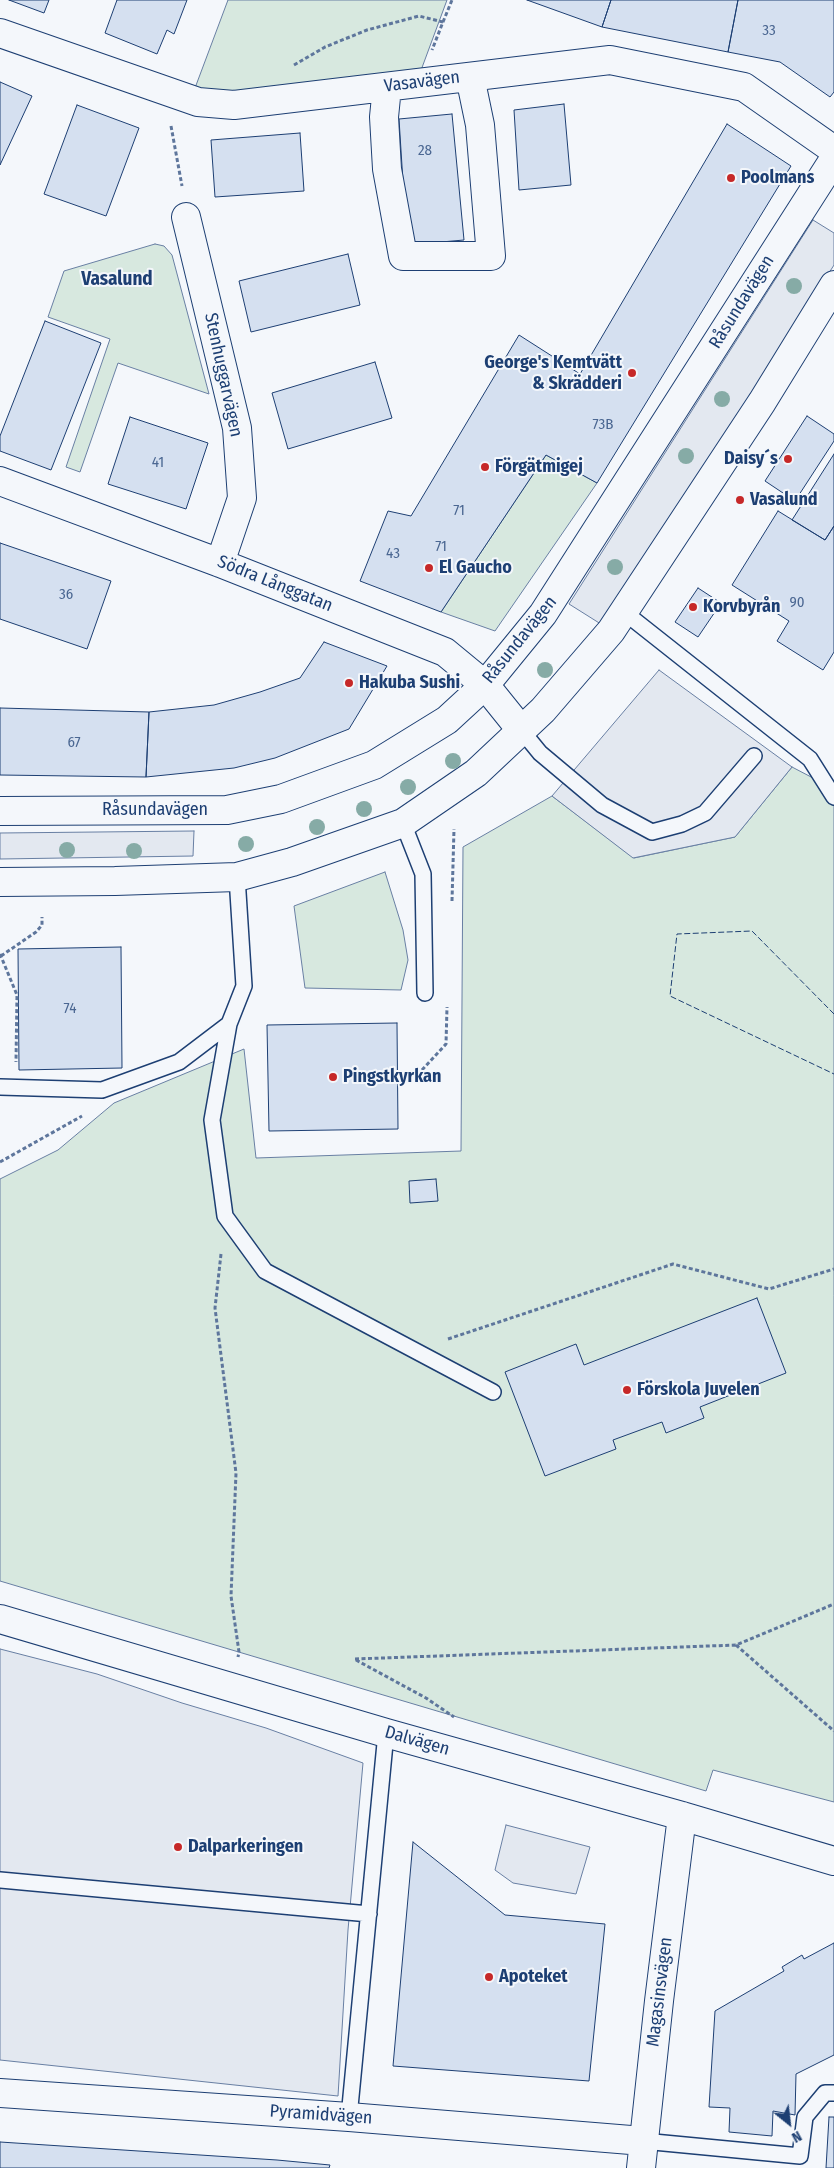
<!DOCTYPE html>
<meta charset="utf-8">
<style>
body{margin:0}
#map{position:relative;width:834px;height:2168px;overflow:hidden;background:#f4f7fb;font-family:"Fira Sans Condensed",sans-serif}
canvas{display:block}
.north{position:absolute;left:764px;top:2098px;width:50px;height:50px;-webkit-text-stroke:4px #f4f7fb;paint-order:stroke;rotate:151deg;font-size:14px;font-weight:700;line-height:20px;text-align:center;color:#1d3f73}
.north::after{content:'';display:block;margin:auto;width:18px;height:22px;background:#1d3f73;clip-path:polygon(50% 0,100% 100%,50% 72%,0 100%)}
</style>
<div id="map">
<canvas width="834" height="2168"></canvas>
<div class="north">N</div>
</div>
<script>
const ctx = document.querySelector('canvas').getContext('2d');
ctx.lineJoin = 'round';
function fillPath(path, color) { ctx.fillStyle = color; ctx.fill(path, 'evenodd'); }
const toPath = rows => new Path2D(rows.map(r => 'M' + r).join(''));
function stroke(path, color, width, dash) { ctx.strokeStyle = color; ctx.lineWidth = width; ctx.lineCap = dash ? 'butt' : 'round'; ctx.setLineDash(dash || []); ctx.stroke(path); }
function label(font, color, halo, rows, align = 'center') {
  ctx.font = font + ' "Fira Sans Condensed",sans-serif'; ctx.lineWidth = 4; ctx.setLineDash([]); ctx.textBaseline = 'middle'; ctx.strokeStyle = halo; ctx.fillStyle = color; for (const [text, x, y, turn = 0] of rows) {
    ctx.save(); ctx.translate(x, y); ctx.rotate((+turn || 0) * Math.PI / 180); ctx.textAlign = isNaN(turn) ? turn : align; if (halo) ctx.strokeText(text, 0, 0); ctx.fillText(text, 0, 0); ctx.restore();
  }
}
const green = toPath([
 [228,0,447,0,420,73,219,96,195,88,228,0],
 [155,244,164,246,172,255,209,394,118,363,80,472,66,467,110,339,48,317,64,271,155,244],
 [546,455,597,483,495,631,441,612,546,455],
 [792,767,834,789,834,1802,713,1770,706,1791,0,1581,0,1179,58,1150,114,1103,244,1049,256,1158,461,1151,463,847,552,796,634,858,735,837,792,767],
 [385,872,403,930,408,960,401,990,305,988,294,906,385,872]
]);
fillPath(green, '#d7e8df');
stroke(green, '#687fa3', 1);
const parking = toPath([
 [813,220,834,233,834,265,604,626,569,604,813,220],
 [659,670,792,767,735,837,633,858,552,796,659,670],
 [194,831,193,856,0,859,0,833,194,831],
 [0,1649,97,1674,182,1703,266,1728,363,1763,348,1930,338,2096,0,2060,0,1649],
 [506,1825,590,1847,576,1894,513,1883,495,1870,506,1825]
]);
fillPath(parking, '#e3e8f0');
stroke(parking, '#687fa3', 1);
const building = toPath([
 [9,0,49,0,44,13,9,0],
 [117,0,187,0,174,34,167,30,157,54,105,33,117,0],
 [527,0,611,0,602,27,527,0],
 [611,0,738,0,728,52,602,27,611,0],
 [738,0,834,0,834,92,830,97,780,62,728,52,738,0],
 [0,82,32,96,0,165,0,82],
 [564,104,571,185,519,190,514,110,564,104],
 [77,105,139,128,106,216,44,194,77,105],
 [452,114,464,240,407,245,399,119,452,114],
 [727,124,791,166,597,483,546,455,441,612,360,581,388,511,411,516,519,335,580,374,727,124],
 [300,133,304,191,215,197,211,140,300,133],
 [348,254,360,305,251,332,239,281,348,254],
 [45,321,101,343,51,470,0,451,0,436,45,321],
 [375,362,392,418,288,449,272,393,375,362],
 [807,416,834,434,834,441,795,501,765,481,807,416],
 [130,417,208,443,186,509,108,484,130,417],
 [834,454,834,526,825,540,792,520,834,454],
 [778,511,825,540,834,526,834,652,823,670,777,641,789,621,732,585,778,511],
 [0,543,111,581,87,649,0,619,0,543],
 [698,588,721,603,698,637,675,622,698,588],
 [324,642,387,666,349,729,275,758,234,768,146,777,149,712,214,705,260,692,300,678,324,642],
 [0,708,149,712,146,777,0,775,0,708],
 [121,947,122,1068,19,1070,18,949,121,947],
 [397,1023,398,1129,269,1131,267,1025,397,1023],
 [436,1179,438,1201,410,1203,409,1181,436,1179],
 [757,1298,786,1373,700,1407,704,1418,666,1433,662,1422,613,1440,616,1449,545,1476,505,1372,576,1344,584,1365,757,1298],
 [413,1842,505,1915,605,1924,589,2081,393,2066,413,1842],
 [834,1943,834,2055,796,2074,795,2115,773,2111,772,2136,729,2132,730,2108,709,2107,715,2011,784,1971,782,1967,802,1955,804,1959,834,1943],
 [829,2117,834,2117,834,2168,826,2168,829,2117],
 [0,2142,277,2160,330,2165,329,2168,0,2168,0,2142]
]);
fillPath(building, '#d5e0f0');
stroke(building, '#1d3f73', 1);
const service = toPath([
 [624,612,810,759,834,797],
 [522,731,540,753,602,805,652,832,682,824,705,813,754,756],
 [403,823,423,874,425,993],
 [229,1024,212,1120,225,1216,265,1271,493,1392],
 [0,1087,102,1090,179,1062,229,1024,244,986,237,877],
 [0,1880,369,1914],
 [349,2117,386,1733],
 [643,2141,800,2156,805,2117,825,2093,834,2093]
]);
const minor = toPath([
 [0,33,198,102,234,105,610,60,744,87,834,150],
 [387,87,384,117,387,169,403,256,491,256,480,125,470,77],
 [186,217,237,428,242,498,220,563],
 [0,481,220,563,445,652,485,685,522,731],
 [0,1619,386,1733,682,1816,834,1861],
 [0,2093,349,2117,643,2141],
 [641,2168,659,2001,682,1816]
]);
const tertiary = toPath([
 [0,811,227,810,281,799,374,765,447,720,485,685,543,614,834,159],
 [0,882,115,881,237,877,292,862,403,823,476,773,543,710,611,631,762,402,834,285]
]);
stroke(service, '#1d3f73', 18);
stroke(minor, '#1d3f73', 30);
stroke(tertiary, '#1d3f73', 30);
stroke(toPath([
 [443,22,452,0],
 [294,65,325,47,367,30,419,16,443,22,432,50],
 [171,126,182,186],
 [452,901,454,829],
 [0,954,17,995,16,1062],
 [1,956,36,932,42,925,42,917],
 [422,1070,446,1044,447,1007],
 [0,1162,82,1116],
 [221,1254,215,1308,236,1473,231,1596,239,1652,238,1657],
 [448,1339,673,1264,769,1289,834,1269],
 [736,1645,834,1731],
 [355,1659,736,1645,834,1604],
 [356,1660,426,1698,454,1717]
]), '#5e769c', 3, [4, 2.5]);
stroke(service, '#f4f7fb', 15);
stroke(minor, '#f4f7fb', 28);
stroke(tertiary, '#f4f7fb', 28);
stroke(toPath([
 [834,1014,752,931,677,934,670,996,834,1074]
]), '#1d3f73', 1, [6, 2.5]);
ctx.fillStyle = '#86aba6';
for (const [x, y] of [
 [794,286],
 [722,399],
 [686,456],
 [615,567],
 [545,670],
 [453,761],
 [408,787],
 [364,809],
 [317,827],
 [246,844],
 [67,850],
 [134,851]
]) { ctx.beginPath(); ctx.arc(x, y, 8, 0, 2 * Math.PI); ctx.fill(); }
for (const [x, y, r, color] of [
 [731,178,5,"#c62828"],
 [632,373,5,"#c62828"],
 [788,459,5,"#c62828"],
 [485,467,5,"#c62828"],
 [740,500,5,"#c62828"],
 [429,568,5,"#c62828"],
 [693,607,5,"#c62828"],
 [349,683,5,"#c62828"],
 [333,1077,5,"#c62828"],
 [627,1390,5,"#c62828"],
 [178,1847,5,"#c62828"],
 [489,1977,5,"#c62828"]
]) { const dot = new Path2D(); dot.arc(x, y, r, 0, 2 * Math.PI); ctx.fillStyle = color; ctx.fill(dot); stroke(dot, '#f4f7fb', 2); }
label('15px', '#4b6792', null, [
 ["33",769,31],
 ["28",425,151],
 ["73B",603,425],
 ["41",158,463],
 ["71",459,511],
 ["71",441,547],
 ["43",393,554],
 ["36",66,595],
 ["90",797,603],
 ["67",74,743],
 ["74",70,1009]
]);
label('18px', '#1d3f73', '#f4f7fb', [
 ["Vasavägen",422,82,-7],
 ["Råsundavägen",742,302,-58],
 ["Stenhuggarvägen",223,375,78],
 ["Södra Långgatan",275,584,22],
 ["Råsundavägen",520,640,-51],
 ["Råsundavägen",155,810],
 ["Dalvägen",417,1741,16],
 ["Magasinsvägen",660,1992,-83],
 ["Pyramidvägen",321,2115,4]
]);
label('bold 18px', '#1d3f73', '#f4f7fb', [
 ["Poolmans",741,178],
 ["George's Kemtvätt",622,363,"right"],
 ["& Skrädderi",622,384,"right"],
 ["Daisy´s",778,459,"right"],
 ["Förgätmigej",495,467],
 ["Vasalund",750,500],
 ["El Gaucho",439,568],
 ["Korvbyrån",703,607],
 ["Hakuba Sushi",359,683],
 ["Pingstkyrkan",343,1077],
 ["Förskola Juvelen",637,1390],
 ["Dalparkeringen",188,1847],
 ["Apoteket",499,1977]
], 'left');
label('bold 19px', '#1d3f73', '#f4f7fb', [
 ["Vasalund",117,280]
]);
</script>
